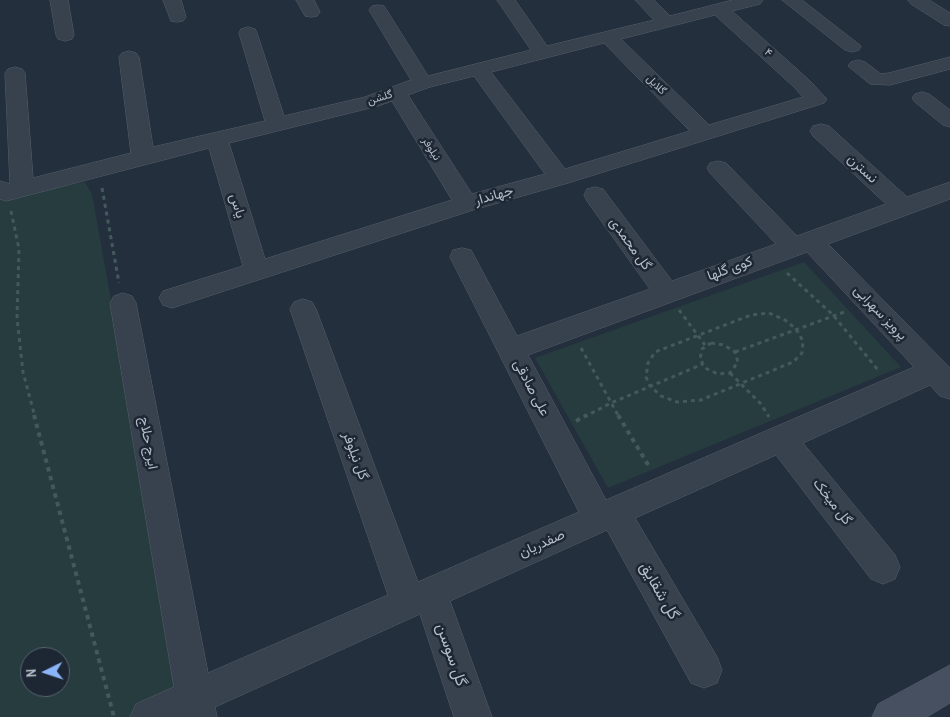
<!DOCTYPE html>
<meta charset="utf-8">
<style>
body{margin:0}
#map{position:relative;width:950px;height:717px;overflow:hidden;background:#242f3e;font-family:"Archivo Narrow",sans-serif}
canvas{display:block}
.north{position:absolute;left:20px;top:647px;width:50px;height:50px;box-sizing:border-box;background:#1d2633;border:1px solid #59626f;border-radius:50%;rotate:266deg;font-size:14px;font-weight:700;line-height:20px;text-align:center;color:#b4bcc9}
.north::after{content:'';display:block;margin:auto;width:18px;height:22px;background:#8ab4f8;clip-path:polygon(50% 0,100% 100%,50% 72%,0 100%)}
</style>
<div id="map">
<canvas width="950" height="717"></canvas>
<div class="north">N</div>
</div>
<script>
const ctx = document.querySelector('canvas').getContext('2d');
ctx.lineJoin = 'round';
function fillPath(path, color) { ctx.fillStyle = color; ctx.fill(path, 'evenodd'); }
const toPath = rows => new Path2D(rows.map(r => 'M' + r).join(''));
function stroke(path, color, width, dash) { ctx.strokeStyle = color; ctx.lineWidth = width; ctx.lineCap = dash ? 'butt' : 'round'; ctx.setLineDash(dash || []); ctx.stroke(path); }
function label(font, color, halo, rows, align = 'center') {
  ctx.font = font + ' "Archivo Narrow",Vazirmatn,sans-serif'; ctx.lineWidth = 5; ctx.setLineDash([]); ctx.textBaseline = 'middle'; ctx.strokeStyle = halo; ctx.fillStyle = color; for (const [text, x, y, turn = 0] of rows) {
    ctx.save(); ctx.translate(x, y); ctx.rotate((+turn || 0) * Math.PI / 180); ctx.textAlign = isNaN(turn) ? turn : align; if (halo) ctx.strokeText(text, 0, 0); ctx.fillText(text, 0, 0); ctx.restore();
  }
}
fillPath(toPath([
 [85,182,92,194,139,455,182,717,0,717,0,198],
 [30,657,60,657,60,687,30,687],
 [804,262,901,367,608,488,535,358]
]), '#263c3f');
const street = toPath([
 [50,0,68,0,74,35,72,39,65,41,58,39,56,35,50,0],
 [163,0,181,0,186,17,183,21,177,22,171,21,163,0],
 [296,0,314,0,320,12,317,16,311,17,305,16,296,0],
 [497,0,515,0,547,46,654,20,635,0,654,0,670,16,733,0,763,0,760,4,732,11,808,79,827,99,824,103,568,183,473,210,172,308,163,305,159,298,163,291,243,266,209,148,6,201,0,199,0,181,10,184,5,73,8,69,15,67,22,69,25,73,33,178,131,153,119,57,122,53,129,51,136,53,139,57,153,147,265,121,239,33,241,29,248,27,255,29,257,33,284,116,365,97,411,80,369,10,372,6,378,5,384,6,428,76,531,50,497,0],
 [715,15,794,87,803,97,709,125,621,39,715,15],
 [604,43,690,131,565,169,491,72,604,43],
 [474,76,545,174,472,194,408,95,430,87,474,76],
 [392,101,452,200,265,259,229,143,378,106,392,101],
 [782,0,802,0,861,46,859,50,852,52,845,50,782,0],
 [908,0,929,0,950,13,950,26,944,25,911,4,908,0],
 [950,57,950,69,890,85,870,84,848,66,851,62,858,60,865,62,881,74,889,73,950,57],
 [922,92,929,94,950,110,950,127,943,125,915,102,912,98,915,94,922,92],
 [821,124,829,126,907,197,950,182,950,199,828,244,950,368,950,399,940,396,930,385,803,443,895,555,900,567,895,579,883,584,871,579,776,455,635,518,717,657,722,670,717,683,704,688,691,683,607,530,450,601,492,717,454,717,420,614,215,707,217,717,130,717,136,704,174,687,110,303,114,296,123,293,132,296,136,303,208,673,388,595,290,309,294,302,303,299,312,302,316,309,418,582,579,512,450,257,453,250,462,248,471,250,517,336,650,289,587,201,584,195,587,189,595,187,603,189,672,281,776,244,710,173,707,168,710,163,718,161,726,163,797,236,886,204,813,136,810,131,813,126,821,124],
 [807,252,914,367,606,500,528,355,807,252]
]);
const secondary = toPath([
 [950,665,950,703,927,717,872,717,878,704,950,665]
]);
stroke(street, '#565f6c', 1);
stroke(secondary, '#565f6c', 1);
stroke(toPath([
 [102,188,119,283],
 [11,211,19,249,17,318,23,372,35,417],
 [787,273,833,315,878,370],
 [679,310,705,345],
 [769,313,785,320,796,329,803,341,802,353,793,362,701,400,677,402,661,396,650,386,646,377,648,363,655,352,751,315,769,313],
 [711,343,724,345,735,352,738,362,730,373,718,374,707,369,703,364,700,359,702,349,711,343],
 [581,348,619,417],
 [735,352,847,311],
 [730,373,761,404,769,417],
 [584,417,611,403,703,364]
]), '#44595c', 3, [4, 4]);
stroke(toPath([
 [34,415,114,717],
 [618,415,650,468],
 [576,421,587,415]
]), '#44595c', 4, [4.5, 4.5]);
fillPath(street, '#38414e');
fillPath(secondary, '#465061');
label('11px', '#b4bcc9', '#1d2633', [
 ["۴",768,53,42],
 ["گلایل",656,85,45],
 ["گلشن",380,98,-17],
 ["نیلوفر",431,149,58]
]);
label('14px', '#b4bcc9', '#1d2633', [
 ["نسترن",862,169,43],
 ["جهاندار",494,196,-16],
 ["یاس",237,206,73],
 ["گل محمدی",630,244,54],
 ["کوی گلها",730,269,-20],
 ["پرویز سهرابی",880,313,46],
 ["علی صادقی",531,388,62],
 ["ایرج حلاج",148,443,80],
 ["گل نیلوفر",355,456,70],
 ["گل میخک",832,502,52],
 ["صفدریان",542,544,-24]
]);
label('16px', '#b4bcc9', '#1d2633', [
 ["گل شقایق",659,591,60],
 ["گل سوسن",451,655,71]
]);
</script>
